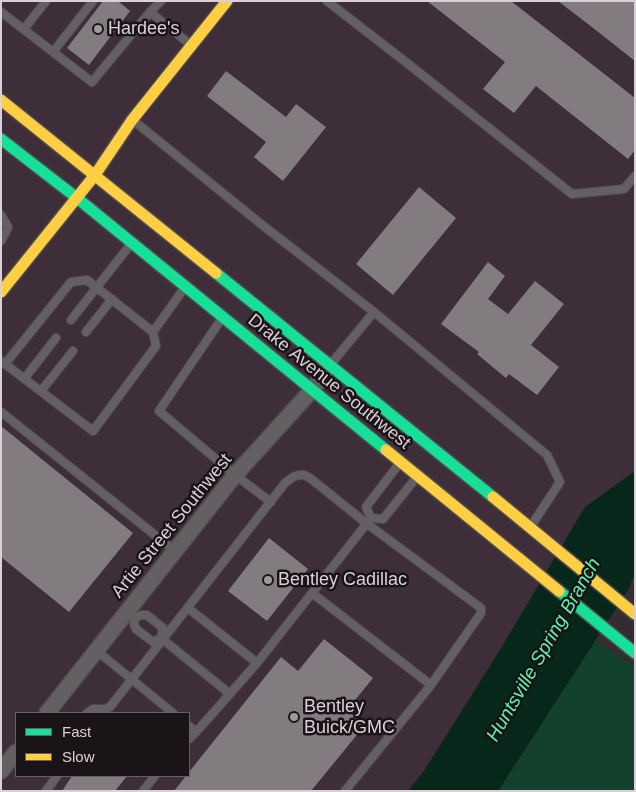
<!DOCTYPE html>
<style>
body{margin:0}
#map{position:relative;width:636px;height:792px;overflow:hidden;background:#332d32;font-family:Arial,sans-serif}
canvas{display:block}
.frame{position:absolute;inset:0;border:2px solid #d9d1d7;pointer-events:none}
.legend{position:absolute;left:15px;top:712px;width:175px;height:65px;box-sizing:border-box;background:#1a1418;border:1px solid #666064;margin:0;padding:6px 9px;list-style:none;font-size:15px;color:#d9d1d7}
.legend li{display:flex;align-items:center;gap:10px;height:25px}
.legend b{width:25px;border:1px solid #666064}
</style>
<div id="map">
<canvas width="636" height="792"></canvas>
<div class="frame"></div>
<ul class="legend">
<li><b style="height:6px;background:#16e098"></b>Fast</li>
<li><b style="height:6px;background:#ffcf43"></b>Slow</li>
</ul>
</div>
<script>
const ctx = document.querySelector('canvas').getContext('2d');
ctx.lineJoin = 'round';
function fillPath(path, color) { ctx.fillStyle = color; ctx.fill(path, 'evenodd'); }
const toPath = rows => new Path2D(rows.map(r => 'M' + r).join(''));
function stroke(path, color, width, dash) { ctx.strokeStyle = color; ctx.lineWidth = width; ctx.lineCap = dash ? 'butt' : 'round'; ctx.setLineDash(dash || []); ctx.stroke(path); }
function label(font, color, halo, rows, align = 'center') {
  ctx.font = font + ' Arial,sans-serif'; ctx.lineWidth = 5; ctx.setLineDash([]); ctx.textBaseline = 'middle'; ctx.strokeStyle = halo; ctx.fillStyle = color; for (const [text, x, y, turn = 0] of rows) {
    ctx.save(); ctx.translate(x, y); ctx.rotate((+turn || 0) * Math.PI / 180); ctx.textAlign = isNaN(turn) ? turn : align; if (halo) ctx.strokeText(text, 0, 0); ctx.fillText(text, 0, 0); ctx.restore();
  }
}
fillPath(toPath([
 [1,1,635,1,635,471,585,507,500,650,424,771,408,791,1,791],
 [16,713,189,713,189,776,16,776]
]), '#3d2e3a');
fillPath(toPath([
 [595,641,635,666,635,791,498,791]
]), '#13412d');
fillPath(toPath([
 [635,471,635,573,628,590,498,791,408,791,424,771,500,650,585,507]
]), '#062719');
fillPath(toPath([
 [103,1,118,1,130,11,89,65,67,48],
 [427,1,511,1,635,98,635,150,628,159,536,86,514,113,483,89,505,62],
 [558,1,635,1,635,61,588,24],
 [226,71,286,117,296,104,326,127,283,181,254,157,266,142,207,96],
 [419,187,456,218,393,295,356,264],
 [488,262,505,276,488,299,508,314,535,281,564,304,531,345,559,367,537,395,509,374,506,378,477,354,479,352,441,324],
 [1,426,133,533,69,612,1,557],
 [269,538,308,569,267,621,228,591],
 [324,639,373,678,347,710,365,725,311,791,174,791,186,776,189,776,189,772,281,657,298,671],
 [72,776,127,776,115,791,62,791]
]), '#827c80');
const lane = toPath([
 [327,1,407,63,572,194,624,189,635,176],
 [1,12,92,82,150,12,161,1],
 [150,12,191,45],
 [24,29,46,1],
 [53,52,93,1],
 [134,121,261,224,374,312,547,455,560,482,531,526],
 [1,215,8,227,1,241],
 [222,318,159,411,235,475,271,502],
 [71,320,130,245],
 [86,332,112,299],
 [1,361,93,431,156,346,153,332,185,287],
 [5,364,71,282,87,280,153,332],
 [330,365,374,312],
 [24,379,56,338],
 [41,391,73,351],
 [1,412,175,551],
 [371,518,383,519,416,478],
 [371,518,366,507,399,464],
 [312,593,431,685],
 [188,608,257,663],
 [135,618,141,615,147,615,163,628,161,638],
 [135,618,134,624,136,629,153,642,161,638],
 [161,638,230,694],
 [97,651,173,713],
 [87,713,93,709,105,709,110,707,285,483,293,477,299,475,304,475,310,478,366,523,481,608,481,613,431,685,345,791],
 [189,726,196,732,213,713,257,663,371,518],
 [189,739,196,732],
 [46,791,57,776],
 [143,791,155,776]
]);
const street = toPath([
 [47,713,235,475,312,390,330,365],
 [1,771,16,752]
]);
const fast = toPath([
 [1,139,77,198,386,450],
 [216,273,493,497],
 [559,591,635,653]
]);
const slow = toPath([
 [1,100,216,273],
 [1,292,95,175,132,120,227,1],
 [386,450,559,591],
 [493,497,635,614]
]);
stroke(lane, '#504a4f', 10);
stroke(street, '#504a4f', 18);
stroke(fast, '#504a4f', 14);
stroke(slow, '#504a4f', 14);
stroke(lane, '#635f62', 8);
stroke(street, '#635f62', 15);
stroke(fast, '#16e098', 11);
stroke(slow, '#ffcf43', 11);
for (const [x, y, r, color] of [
 [98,29,5,"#9f989d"],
 [268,580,5,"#9f989d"],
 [294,717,5,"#9f989d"]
]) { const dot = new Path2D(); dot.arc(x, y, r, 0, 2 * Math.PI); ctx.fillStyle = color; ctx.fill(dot); stroke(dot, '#1a1418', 2); }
label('18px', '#d9d1d7', '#1a1418', [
 ["Hardee's",108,29],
 ["Bentley Cadillac",278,580],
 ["Bentley",304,707],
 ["Buick/GMC",304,728]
], 'left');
label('18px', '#d9d1d7', '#1a1418', [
 ["Drake Avenue Southwest",329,382,39],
 ["Artie Street Southwest",172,526,-51]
]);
label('italic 19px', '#5ff2ad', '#1a1418', [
 ["Huntsville Spring Branch",544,650,-60]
]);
</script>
